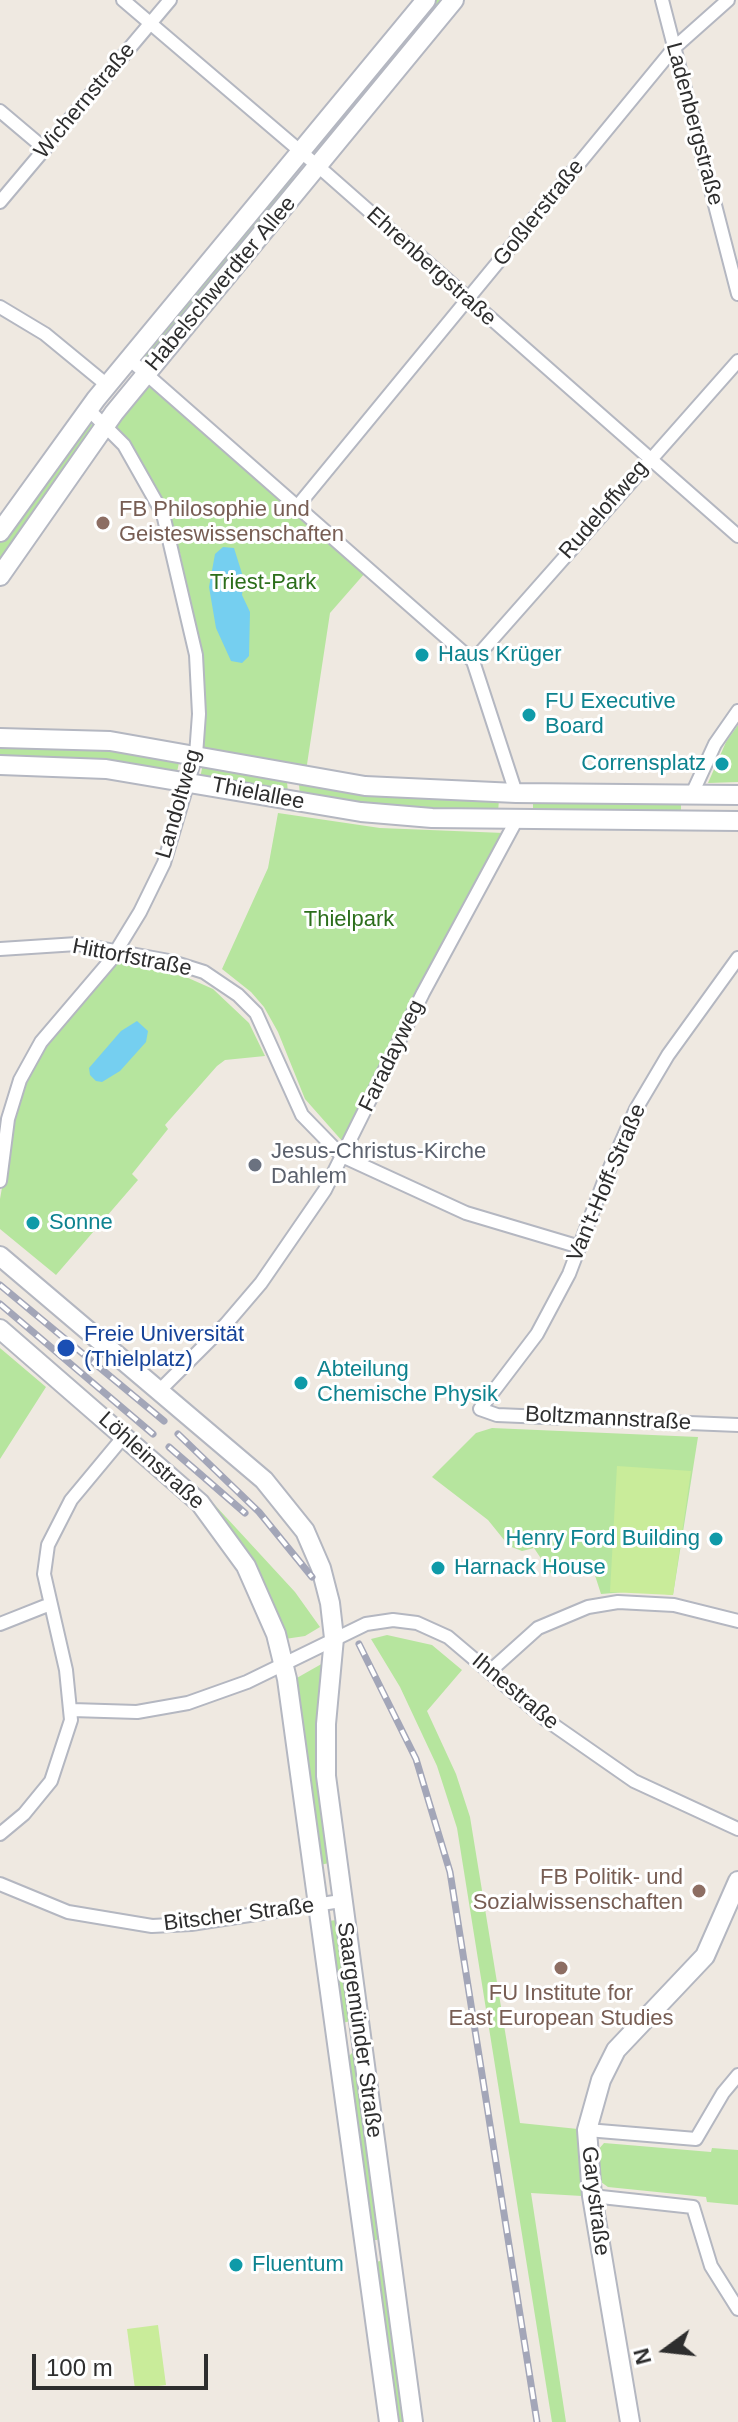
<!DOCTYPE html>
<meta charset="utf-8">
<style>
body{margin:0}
#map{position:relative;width:738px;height:2422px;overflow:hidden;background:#efe9e1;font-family:Helvetica,sans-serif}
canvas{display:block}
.north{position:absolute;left:626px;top:2310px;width:80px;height:80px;-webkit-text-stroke:6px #fff;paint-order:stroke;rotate:255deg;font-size:22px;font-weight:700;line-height:32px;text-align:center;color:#2e2e2e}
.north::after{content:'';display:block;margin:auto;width:28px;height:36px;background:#2e2e2e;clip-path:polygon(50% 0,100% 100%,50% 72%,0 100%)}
.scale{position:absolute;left:32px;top:2354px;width:176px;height:36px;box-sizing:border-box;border:4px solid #2e2e2e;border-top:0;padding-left:10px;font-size:24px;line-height:28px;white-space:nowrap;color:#2e2e2e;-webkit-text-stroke:6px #fff;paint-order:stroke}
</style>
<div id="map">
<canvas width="738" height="2422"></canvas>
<div class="north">N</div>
<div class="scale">100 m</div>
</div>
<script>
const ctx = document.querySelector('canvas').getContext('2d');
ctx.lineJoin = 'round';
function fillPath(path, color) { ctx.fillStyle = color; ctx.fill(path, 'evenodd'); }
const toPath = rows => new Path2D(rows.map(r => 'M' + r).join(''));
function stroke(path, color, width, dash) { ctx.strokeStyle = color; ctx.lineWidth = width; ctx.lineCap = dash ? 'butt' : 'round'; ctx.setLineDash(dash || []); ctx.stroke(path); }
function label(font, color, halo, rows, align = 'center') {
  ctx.font = font + ' Helvetica,sans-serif'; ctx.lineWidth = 6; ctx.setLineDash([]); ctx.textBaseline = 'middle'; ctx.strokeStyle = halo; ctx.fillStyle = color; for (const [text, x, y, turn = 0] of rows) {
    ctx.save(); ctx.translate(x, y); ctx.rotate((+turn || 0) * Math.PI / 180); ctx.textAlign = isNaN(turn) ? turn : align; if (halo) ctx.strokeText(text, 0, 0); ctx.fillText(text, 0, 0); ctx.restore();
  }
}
fillPath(toPath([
 [433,0,448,0,326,148,317,139],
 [287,175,297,182,146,363,138,356],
 [145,385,152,387,365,573,330,613,306,771,202,748,200,652,180,553,157,488,115,424],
 [85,420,96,427,0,565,0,542],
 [738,725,738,782,708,783,726,742],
 [0,746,109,749,180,758,177,772,0,759],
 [203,764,287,781,288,794,200,778],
 [299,784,429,799,499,799,498,813,431,812,300,797],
 [533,800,681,802,681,816,533,814],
 [278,813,380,828,504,833,343,1142,305,1099,278,1032,264,1007,251,992,222,969,268,868],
 [117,962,186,977,213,989,249,1023,265,1056,225,1060,217,1066,165,1125,168,1129,132,1174,138,1180,56,1275,0,1229,0,1199,14,1119,24,1084,39,1055],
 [0,1348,46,1387,0,1459],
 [492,1428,698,1437,673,1595,638,1591,601,1594,591,1563,552,1575,534,1548,522,1551,509,1546,488,1520,432,1477,476,1433],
 [213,1503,295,1592,320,1627,305,1636,285,1639,243,1546],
 [387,1635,432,1645,462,1670,427,1711,456,1774,470,1817,520,2123,578,2129,582,2196,531,2193,566,2422,552,2422,457,1828,437,1766,400,1687,371,1639],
 [325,1662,329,1863,320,1865,295,1679],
 [337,1920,351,2021,342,2023,328,1921],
 [352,2053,356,2056,380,2236,377,2240,373,2240,347,2058],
 [604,2143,711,2152,712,2148,738,2150,738,2205,707,2202,706,2197,608,2187,601,2182,598,2150],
 [380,2261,382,2261,406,2422,396,2422,376,2262]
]), '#b6e59e');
fillPath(toPath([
 [617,1466,691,1471,673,1595,610,1592],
 [158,2325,166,2385,135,2389,127,2329]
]), '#c9ec9a');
fillPath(toPath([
 [223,547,234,548,244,580,242,595,250,612,249,656,242,663,231,661,216,628,209,587,215,554],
 [137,1021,148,1031,146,1042,120,1071,102,1082,96,1081,90,1075,89,1068,121,1031]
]), '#75cff0');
const street = toPath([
 [123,0,327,174,738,536],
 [662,0,738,294],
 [0,111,45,149],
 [0,202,170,0],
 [0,307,45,334,107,385],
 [128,358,473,661,516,793],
 [296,508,674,48,728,0],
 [473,661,738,361],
 [691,796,715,744,738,711],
 [0,949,77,944,169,961,204,972,238,995,256,1013,302,1115,342,1156,466,1213,580,1247],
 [738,958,668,1055,636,1109,605,1179,569,1274,537,1334,480,1409,497,1415,738,1425],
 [0,1181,8,1119,20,1080,41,1042,110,961,140,912,164,863,196,755,199,714,196,655,163,514,124,445,88,409],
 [160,1390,226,1324,261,1283,325,1190,423,993,516,821],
 [0,1624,48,1605],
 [489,1672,538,1628,588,1607,618,1602,674,1605,738,1621],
 [72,1710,137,1712,188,1703,247,1682,366,1624,393,1620,417,1623,448,1637,545,1719,634,1781,738,1829],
 [0,1834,24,1814,51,1781,71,1720,66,1670,44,1574,48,1545,71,1500,125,1435],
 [0,1884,68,1912,152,1926,191,1924,341,1901],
 [587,2130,696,2139,723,2093,738,2075],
 [592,2196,693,2207,711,2266,738,2309]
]);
const secondary = toPath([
 [0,532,96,399,426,0],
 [0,576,114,413,454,0],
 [0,738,110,741,365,786,516,793,738,795],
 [0,765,106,769,361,812,432,818,738,821],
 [0,1256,264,1480,305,1531,321,1568,330,1603,334,1638,326,1724,326,1776,413,2422],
 [0,1329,200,1503,246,1566,276,1634,287,1679,389,2422],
 [630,2422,592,2196,587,2130,601,2080,616,2050,705,1956,738,1881]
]);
stroke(street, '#b4b7c1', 16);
stroke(secondary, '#b4b7c1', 22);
stroke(street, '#fff', 12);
stroke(secondary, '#fff', 18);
const rail = toPath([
 [0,1285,164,1421],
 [0,1304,153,1434],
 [178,1434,259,1512,312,1577],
 [169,1447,245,1513],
 [359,1644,416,1759,450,1872,537,2422]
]);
stroke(rail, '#a3a6b8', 7);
stroke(rail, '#fff', 4, [12]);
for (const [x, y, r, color] of [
 [103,523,8,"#8d6e63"],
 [422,655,8,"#0f9aa8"],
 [529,715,8,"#0f9aa8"],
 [722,764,8,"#0f9aa8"],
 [255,1165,8,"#6b7280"],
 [33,1223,8,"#0f9aa8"],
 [66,1348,10,"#1a4fb4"],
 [301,1383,8,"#0f9aa8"],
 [716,1539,8,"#0f9aa8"],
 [438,1568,8,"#0f9aa8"],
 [699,1891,8,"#8d6e63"],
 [561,1968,8,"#8d6e63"],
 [236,2265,8,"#0f9aa8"]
]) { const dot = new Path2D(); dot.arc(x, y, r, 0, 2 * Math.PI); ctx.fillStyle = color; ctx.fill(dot); stroke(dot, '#fff', 3); }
label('22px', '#2e2e2e', '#fff', [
 ["Wichernstraße",85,101,-50],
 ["Ladenbergstraße",694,124,75],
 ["Goßlerstraße",539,213,-51],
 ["Ehrenbergstraße",431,267,42],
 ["Habelschwerdter Allee",221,284,-50],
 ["Rudeloffweg",604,510,-49],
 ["Thielallee",258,794,11],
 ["Landoltweg",179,804,-74],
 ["Hittorfstraße",132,958,11],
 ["Faradayweg",392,1056,-64],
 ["Van't-Hoff-Straße",607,1183,-67],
 ["Boltzmannstraße",608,1419,3],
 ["Löhleinstraße",151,1461,42],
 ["Ihnestraße",515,1692,40],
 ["Bitscher Straße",239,1915,-7],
 ["Saargemünder Straße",359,2030,82],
 ["Garystraße",595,2201,83]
]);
label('22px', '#785e54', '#fff', [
 ["FB Philosophie und",119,510],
 ["Geisteswissenschaften",119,535],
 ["FB Politik- und",683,1878,"right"],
 ["Sozialwissenschaften",683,1903,"right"],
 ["FU Institute for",561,1994,"center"],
 ["East European Studies",561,2019,"center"]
], 'left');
label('22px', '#2c6e1b', '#fff', [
 ["Triest-Park",263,583],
 ["Thielpark",349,920]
]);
label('22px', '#0d838f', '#fff', [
 ["Haus Krüger",438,655],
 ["FU Executive",545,702],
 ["Board",545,727],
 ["Corrensplatz",706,764,"right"],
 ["Sonne",49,1223],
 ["Abteilung",317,1370],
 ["Chemische Physik",317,1395],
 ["Henry Ford Building",700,1539,"right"],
 ["Harnack House",454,1568],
 ["Fluentum",252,2265]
], 'left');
label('22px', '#5b616d', '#fff', [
 ["Jesus-Christus-Kirche",271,1152],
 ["Dahlem",271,1177]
], 'left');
label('22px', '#164399', '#fff', [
 ["Freie Universität",84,1335],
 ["(Thielplatz)",84,1360]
], 'left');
</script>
